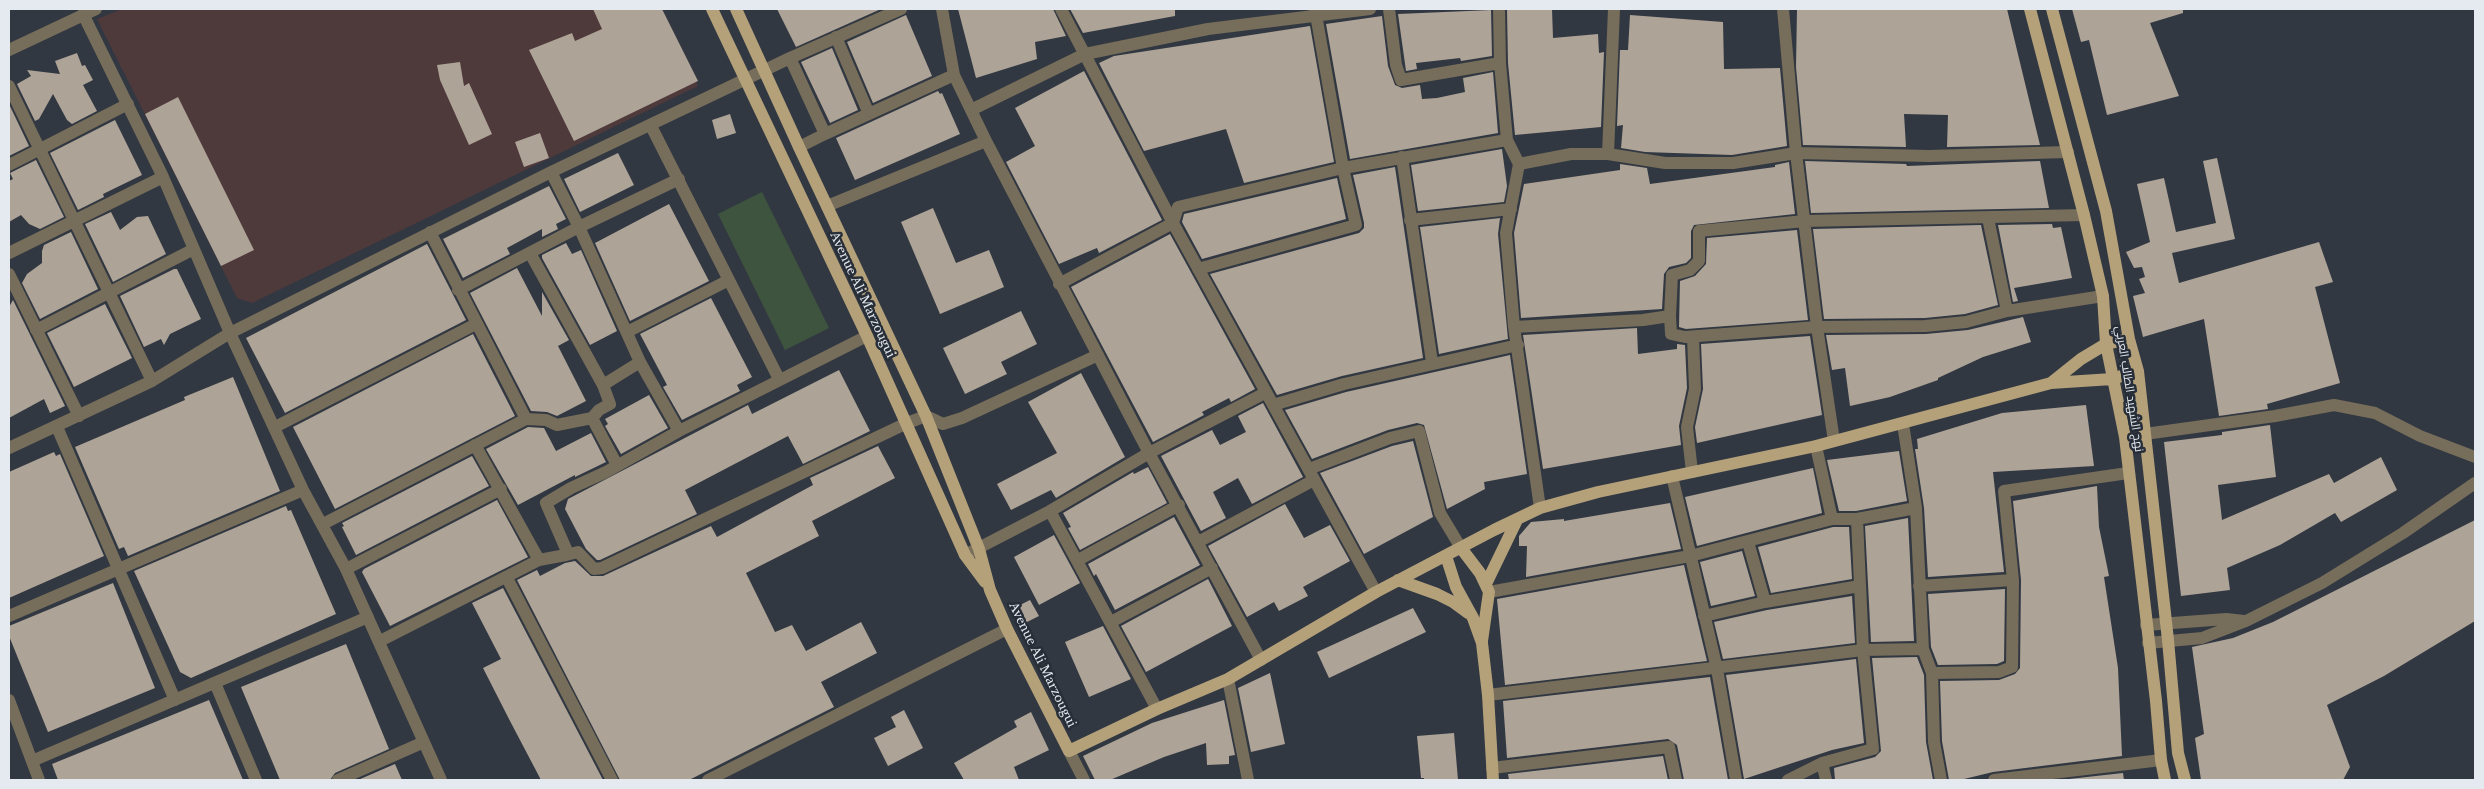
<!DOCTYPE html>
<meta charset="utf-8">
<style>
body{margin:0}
#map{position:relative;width:2484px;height:789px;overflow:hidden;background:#313842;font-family:"Libre Baskerville",serif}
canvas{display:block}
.frame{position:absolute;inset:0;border:10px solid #e5e9f0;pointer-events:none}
</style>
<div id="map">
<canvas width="2484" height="789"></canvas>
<div class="frame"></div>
</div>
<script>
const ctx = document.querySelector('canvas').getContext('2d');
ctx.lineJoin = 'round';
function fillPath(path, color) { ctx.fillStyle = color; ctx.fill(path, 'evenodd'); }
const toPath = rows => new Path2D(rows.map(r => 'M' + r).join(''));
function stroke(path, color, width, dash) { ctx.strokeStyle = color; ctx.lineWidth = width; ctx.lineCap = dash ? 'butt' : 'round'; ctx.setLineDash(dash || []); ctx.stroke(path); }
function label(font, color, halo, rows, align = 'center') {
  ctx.font = font + ' "Libre Baskerville",Cairo,serif'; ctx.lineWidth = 5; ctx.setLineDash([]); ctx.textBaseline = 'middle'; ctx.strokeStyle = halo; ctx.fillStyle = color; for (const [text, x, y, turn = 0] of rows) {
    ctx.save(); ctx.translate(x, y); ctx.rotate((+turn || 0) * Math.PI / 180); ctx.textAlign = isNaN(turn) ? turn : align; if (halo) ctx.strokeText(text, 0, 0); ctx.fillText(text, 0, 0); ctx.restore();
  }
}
fillPath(toPath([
 [122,9,661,9,698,86,252,303,237,298,97,19]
]), '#4e393b');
fillPath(toPath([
 [762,192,829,328,785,350,718,214]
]), '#3e543e');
fillPath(toPath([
 [593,9,662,9,698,81,574,141,529,50,572,33,575,41,602,29],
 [777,9,881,9,796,47],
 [958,9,1053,9,1066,36,1035,42,1037,59,976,78],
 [1070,9,1175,9,1175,16,1083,33],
 [1507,9,1552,9,1553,38,1598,34,1599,53,1604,52,1601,127,1515,135,1508,63],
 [1797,9,2007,9,2040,145,1947,147,1948,115,1904,114,1906,147,1803,145,1796,67],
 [2072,9,2183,9,2183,13,2150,23,2179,96,2107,115,2089,40,2081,42],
 [1491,10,1492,56,1461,61,1460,58,1416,63,1417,69,1406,71,1398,14],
 [906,15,932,76,873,103,847,42],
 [1630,15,1723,22,1724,69,1780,68,1787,146,1732,155,1645,152,1621,148,1623,125,1617,126,1620,50,1628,50],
 [1382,16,1388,66,1395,85,1402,88,1420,85,1422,99,1437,98,1465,92,1463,78,1493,72,1498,133,1350,159,1326,24],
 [1310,26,1334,162,1244,183,1226,129,1144,151,1099,63,1114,56],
 [832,48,858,110,830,123,801,62],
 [77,53,82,66,85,65,93,80,83,85,97,111,72,124,67,120,53,94,39,119,35,121,17,84,31,76,27,70,60,74,55,61],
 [460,62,464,86,469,83,492,134,469,145,440,80,437,65],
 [1084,71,1162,220,1099,253,1097,248,1059,264,1006,162,1035,146,1015,108],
 [938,91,940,94,942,93,960,134,855,180,836,138],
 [178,97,254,250,221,266,145,114],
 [9,104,29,146,9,156],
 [730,114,736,133,717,139,712,120],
 [115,120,142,175,103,194,104,197,78,210,50,153],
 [540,133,549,158,524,167,515,142],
 [1502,149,1507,186,1504,202,1418,211,1411,165],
 [618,153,634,185,580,212,564,179],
 [2217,158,2235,239,2172,253,2179,283,2319,242,2333,282,2315,287,2340,383,2267,404,2268,409,2219,416,2204,319,2143,337,2133,296,2145,293,2139,279,2145,277,2142,267,2134,268,2126,252,2150,242,2137,184,2164,178,2176,232,2216,223,2203,161],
 [36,160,64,217,40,229,29,224,21,215,9,222,9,181,13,179,10,173],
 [1805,161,1906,164,1907,166,2040,161,2049,208,1811,213],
 [1789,162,1795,214,1694,225,1691,231,1691,258,1686,263,1669,267,1664,274,1662,309,1521,318,1514,233,1524,184,1620,170,1620,164,1647,168,1650,184,1775,167,1775,165],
 [1395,167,1423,358,1342,376,1277,395,1210,274,1359,233,1364,228,1364,223,1353,175],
 [1337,178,1346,219,1202,259,1182,222,1184,214],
 [549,186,566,219,556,224,558,229,542,237,542,229,507,248,510,254,463,278,443,239],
 [669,204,709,281,630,321,595,243],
 [933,208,956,263,989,250,1004,287,940,314,901,222],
 [111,212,120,230,137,217,148,216,166,254,113,282,85,224],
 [1500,218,1498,234,1508,339,1439,354,1420,227],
 [2052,224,2053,228,2061,227,2072,278,2014,288,2018,301,2013,302,1998,225],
 [1981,225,1998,305,1965,314,1925,318,1824,319,1813,229],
 [1797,230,1808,320,1686,329,1679,327,1680,281,1695,276,1706,264,1707,238],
 [71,232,98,289,40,319,22,283,27,274,42,263,42,251,44,245],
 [1170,234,1255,389,1231,402,1229,398,1202,412,1204,415,1153,442,1071,287],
 [566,243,572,254,581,250,617,331,590,345,542,258,542,255],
 [427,244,466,320,285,413,246,338],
 [517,268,542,316,542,292,569,340,558,346,586,401,557,416,547,412,531,411,470,293],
 [174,269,177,269,201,319,170,334,164,345,161,339,144,347,120,296],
 [711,298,752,377,737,385,740,391,682,420,663,387,667,385,640,334],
 [13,300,65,406,50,413,44,399,9,418,9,307],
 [105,304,132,358,74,387,47,333],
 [1021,311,1037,344,1001,362,1007,374,965,394,943,348],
 [2023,317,2031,342,1983,357,1938,378,1938,380,1890,397,1850,406,1845,368,1832,370,1826,335,1926,334,1968,330],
 [1637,328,1638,354,1677,349,1677,344,1685,345,1687,388,1679,426,1681,445,1543,469,1523,335],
 [473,334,515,416,335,509,293,427],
 [1810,336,1822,415,1697,443,1695,427,1703,389,1701,344],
 [1510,355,1527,474,1484,482,1485,489,1447,509,1424,425,1417,423,1388,430,1312,459,1285,410,1346,392],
 [839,370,870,431,803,464,788,436,685,490,697,514,600,560,597,560,586,549,565,509,568,499,748,405,752,414],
 [1081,373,1125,457,1056,498,1051,490,1011,510,997,484,1057,453,1028,402],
 [233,377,280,491,128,556,124,547,119,549,75,447,185,400,184,397],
 [649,395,668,428,621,454,605,426,608,424,605,419],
 [1263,403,1303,477,1252,504,1238,478,1213,492,1226,518,1201,531,1161,456,1212,430,1220,445,1246,432,1238,416],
 [2086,405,2094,466,1993,472,2004,572,1928,577,1924,508,1915,449,1918,449,1917,439,2002,413],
 [2270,425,2276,477,2218,485,2222,520,2329,474,2334,483,2381,457,2397,490,2341,522,2335,513,2280,545,2227,568,2230,590,2181,596,2164,442,2222,435,2222,432],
 [528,427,544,428,556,451,591,433,606,462,575,477,575,475,518,505,486,449],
 [1413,441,1433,517,1364,554,1320,473,1392,446],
 [878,446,895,478,812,521,819,536,746,573,775,632,792,625,806,651,861,622,877,653,821,682,834,707,689,780,620,780,517,580,537,570,540,576,565,563,575,561,591,576,603,576,711,526,717,537,813,485,810,478],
 [1899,451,1907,501,1856,511,1839,511,1827,460],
 [54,452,56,456,60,454,104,556,9,598,9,472],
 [472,456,489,486,356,555,342,527,344,526,342,523],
 [1148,467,1167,503,1080,550,1068,528,1071,527,1063,513,1133,472,1134,474],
 [1813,468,1822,513,1697,546,1685,497],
 [2097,486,2099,527,2109,576,2104,577,2118,668,2122,756,1993,772,1960,780,1949,780,1942,741,1940,681,1999,680,2015,674,2020,668,2021,580,2013,501],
 [497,500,528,557,390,626,362,572,364,569],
 [1670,503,1681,549,1526,577,1527,546,1519,546,1519,536,1531,522,1564,519,1564,521],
 [1285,504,1304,538,1330,525,1350,561,1303,587,1308,596,1279,611,1274,602,1247,617,1208,546],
 [286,506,288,511,291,510,336,614,191,678,180,672,134,571],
 [1174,517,1200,565,1115,610,1096,574,1094,576,1088,564],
 [1908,518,1914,641,1871,642,1865,526],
 [2475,520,2475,621,2384,676,2327,705,2350,767,2343,780,2201,780,2195,738,2204,734,2192,647,2233,638,2273,622],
 [1833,527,1849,527,1852,579,1771,593,1758,547],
 [1054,535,1080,583,1039,605,1014,557],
 [1742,551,1755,596,1711,606,1700,562],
 [1684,565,1707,661,1505,685,1497,599],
 [1208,579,1232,626,1146,672,1121,626],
 [113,583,155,688,48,732,9,636,9,626],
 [503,588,603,780,541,780,510,721,483,668,501,659,472,603],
 [2005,589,2004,661,1997,664,1938,665,1931,647,1928,594],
 [1852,596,1855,643,1723,659,1714,622,1767,610],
 [1030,600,1039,616,1023,624,1014,608],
 [1413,608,1426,632,1329,678,1317,652],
 [1103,626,1131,679,1089,697,1065,642],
 [346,644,389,749,335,773,330,780,280,780,241,687],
 [1917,657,1924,675,1926,742,1933,780,1835,780,1834,768,1875,757,1881,751,1872,658],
 [1856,659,1864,743,1832,750,1744,779,1726,675],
 [1270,673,1285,744,1251,752,1238,688],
 [1710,677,1728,780,1684,780,1677,745,1668,739,1507,758,1503,701],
 [209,700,243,780,58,780,52,764],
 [1224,700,1235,755,1229,756,1229,764,1207,765,1206,743,1164,757,1110,780,1095,780,1083,756,1152,723],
 [904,710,923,748,888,766,874,738,896,727,891,717],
 [1031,712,1049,750,1014,767,1019,780,964,780,954,763,1017,727,1014,721],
 [1454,733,1458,780,1424,780,1424,778,1421,778,1417,736],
 [1663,756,1668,780,1509,780,1508,774],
 [395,764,402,780,358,780],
 [2123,773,2124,780,2060,780]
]), '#aea397');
stroke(toPath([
 [942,9,954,75,986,141,1149,453,1261,660],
 [1061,9,1173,223,1376,592],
 [1389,9,1396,65,1401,80,1500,63],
 [1499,9,1500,63,1507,140,1519,164,1571,154,1608,154,1665,163,1733,163,1796,153,1929,156,2068,152],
 [1783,9,1796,153,1817,327,1834,441],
 [83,14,163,177,230,333,303,490,346,569,441,780],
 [836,37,869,114],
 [9,50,96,9],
 [790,58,825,134,954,75],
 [9,86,152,381],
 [971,110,1085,54,1208,29,1370,9],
 [651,126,779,379],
 [799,147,825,134],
 [1608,154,1614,9],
 [1402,157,1432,362],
 [1519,164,1506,233,1514,327,1540,508],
 [9,165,128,104],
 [551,172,579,227,640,362,679,431],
 [827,206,986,141],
 [1988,218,2007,311],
 [1410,220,1511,209],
 [9,253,163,177],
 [530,253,603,385,610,404,599,410,592,418],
 [1198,269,1356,225,1343,168,1315,9],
 [9,274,79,416],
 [1059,284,1173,223,1178,207,1343,168,1507,140],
 [458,290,579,227,679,179],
 [1670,316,1672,275,1690,270,1699,261,1699,231,1805,221,2084,215],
 [1514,327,1643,320,1670,316,1671,334,1685,337,1817,327,1925,326,1966,322,2007,311,2103,296],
 [36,330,194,249],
 [627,332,729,280],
 [603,385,640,362],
 [1273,405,1344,384,1518,345],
 [526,419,546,420,557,425,592,418,617,465],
 [1903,424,1916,508,1923,649,1932,673,1934,742,1941,780],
 [57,427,175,700],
 [275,427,476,324],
 [2145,434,2275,416,2334,405,2375,413,2420,436,2475,457],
 [475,445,539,560],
 [1816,446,1832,519],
 [9,448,152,381,230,333,551,172,790,58,901,9],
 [1309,469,1390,438,1419,431,1440,513,1461,548],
 [1692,472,1687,427,1695,389,1693,337],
 [1672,476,1717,669,1736,780],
 [1050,511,1157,709],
 [323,524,526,419,430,232],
 [1198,542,1314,480],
 [1748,542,1765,602],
 [566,555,578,552,594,569,602,568,907,423,926,416,943,424,962,418,1098,355],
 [965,555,1050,511,1149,453,1265,393],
 [1078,560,1179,505],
 [346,569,501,489],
 [507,578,612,780],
 [1919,586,2013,580],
 [1489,592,1690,556,1832,519,1857,519,1916,508],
 [9,616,303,490],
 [1704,616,1765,602,1860,586],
 [1111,622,1212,568],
 [2146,625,2226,619,2244,621],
 [380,641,539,560,566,555,566,549,546,503,571,488,606,472,679,431,867,336],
 [2148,643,2202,638,2246,621,2322,583,2403,533,2475,483],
 [1932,673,1999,672,2012,667,2013,580,2004,491,2128,473],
 [1228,679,1248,780],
 [215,683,256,780],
 [1488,695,1863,650,1923,649],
 [9,700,39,780],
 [1069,751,1084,780],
 [32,761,368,617],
 [1822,763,1873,749,1863,650,1857,519],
 [1492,768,1669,747,1676,780],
 [338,780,424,742],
 [708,780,1007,629],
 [1788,780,1822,763,1826,780],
 [1994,780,2161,760]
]), '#766d5a', 12);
stroke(toPath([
 [712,9,867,336,965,555,985,582],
 [736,9,799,147,926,416,979,549,990,590,1007,629,1069,751,1157,709,1228,679,1376,592,1494,530,1540,508,1598,492,1816,446,2051,383,2112,379,2138,371],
 [2030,9,2084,215,2103,296,2106,344,2125,437,2156,701,2161,760,2165,780],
 [2052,9,2106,211,2129,339,2138,371,2168,640,2178,753,2185,780],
 [2051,383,2081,359,2106,344,2129,339],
 [1461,548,1480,573,1489,592,1482,641],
 [1446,556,1456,587,1473,618,1482,643,1488,695,1493,780],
 [1398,580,1437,594,1453,602,1468,613],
 [1486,584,1517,520]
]), '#b4a17a', 12);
label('12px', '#e5e9f0', '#272e38', [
 ["Avenue Ali Marzougui",862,295,65],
 ["نهج الشهيد الطالب العربي",2129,389,81],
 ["Avenue Ali Marzougui",1042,665,64]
]);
</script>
